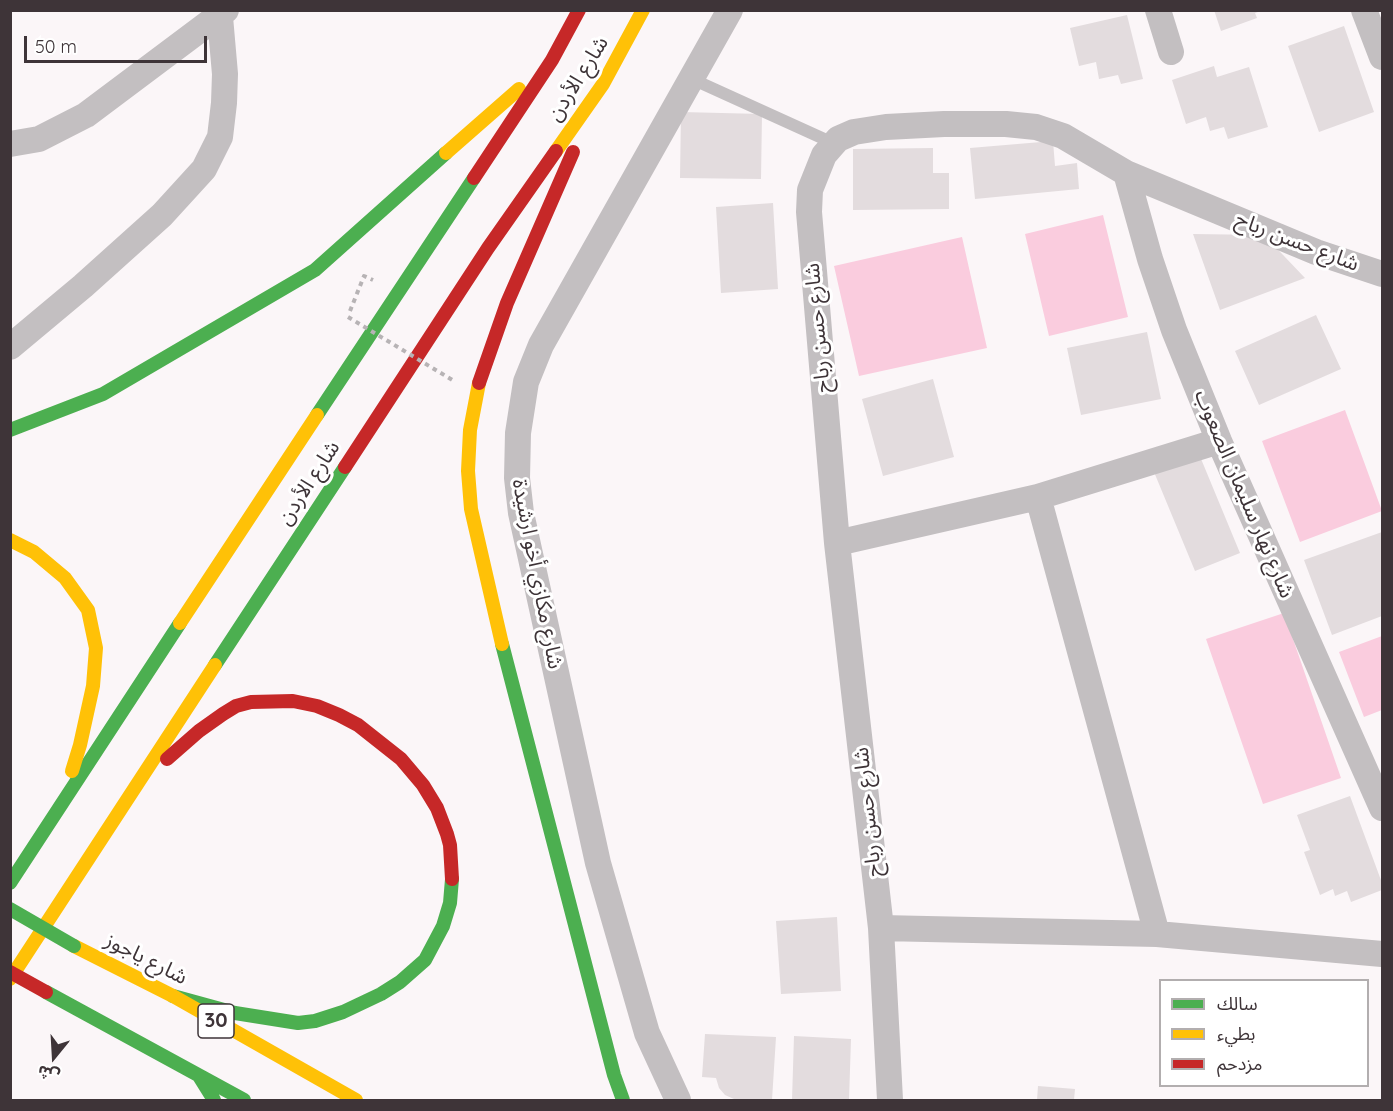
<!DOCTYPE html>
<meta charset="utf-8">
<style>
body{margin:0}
#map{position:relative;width:1393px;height:1111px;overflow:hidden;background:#fbf6f8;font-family:Quicksand,"Noto Sans Arabic",sans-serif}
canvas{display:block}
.frame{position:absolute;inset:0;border:12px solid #3e3438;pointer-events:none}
.legend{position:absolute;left:1159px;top:979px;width:210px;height:108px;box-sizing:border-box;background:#fff;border:2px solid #b2aeaf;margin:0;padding:8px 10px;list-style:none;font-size:18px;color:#3e3438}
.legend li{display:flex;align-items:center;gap:12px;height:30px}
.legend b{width:30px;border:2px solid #b2aeaf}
.north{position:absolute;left:24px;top:1027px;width:60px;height:60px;-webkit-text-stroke:4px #fff;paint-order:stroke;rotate:198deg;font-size:16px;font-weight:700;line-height:24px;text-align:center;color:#3e3438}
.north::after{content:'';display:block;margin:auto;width:21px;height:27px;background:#3e3438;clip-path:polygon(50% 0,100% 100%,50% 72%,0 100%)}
.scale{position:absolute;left:24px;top:36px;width:183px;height:27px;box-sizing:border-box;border:3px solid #3e3438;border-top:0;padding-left:8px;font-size:18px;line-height:21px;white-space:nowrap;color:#3e3438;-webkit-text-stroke:4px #fff;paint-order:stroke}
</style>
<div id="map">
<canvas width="1393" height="1111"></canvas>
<div class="frame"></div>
<ul class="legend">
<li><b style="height:8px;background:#4caf50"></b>سالك</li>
<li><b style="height:8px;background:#ffc107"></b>بطيء</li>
<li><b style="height:8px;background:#c62828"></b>مزدحم</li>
</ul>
<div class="north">ش</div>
<div class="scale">50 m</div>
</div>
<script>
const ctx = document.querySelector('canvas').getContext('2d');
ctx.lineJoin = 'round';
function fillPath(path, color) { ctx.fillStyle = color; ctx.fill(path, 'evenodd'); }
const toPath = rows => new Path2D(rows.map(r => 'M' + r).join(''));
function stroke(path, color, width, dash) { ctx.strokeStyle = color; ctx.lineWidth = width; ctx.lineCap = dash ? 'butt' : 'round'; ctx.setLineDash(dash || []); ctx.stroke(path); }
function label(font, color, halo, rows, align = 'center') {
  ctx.font = font + ' Quicksand,"Noto Sans Arabic",sans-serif'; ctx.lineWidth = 6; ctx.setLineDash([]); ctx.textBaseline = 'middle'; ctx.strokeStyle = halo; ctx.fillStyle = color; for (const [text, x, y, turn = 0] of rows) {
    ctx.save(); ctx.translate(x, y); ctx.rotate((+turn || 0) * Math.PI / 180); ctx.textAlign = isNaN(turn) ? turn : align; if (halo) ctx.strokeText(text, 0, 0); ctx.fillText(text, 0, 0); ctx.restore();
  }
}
fillPath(toPath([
 [1103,215,1128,317,1049,336,1025,234],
 [962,237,987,348,859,376,834,266],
 [1345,410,1382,511,1300,542,1262,441],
 [1284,613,1341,778,1263,804,1206,639],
 [1382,636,1382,710,1364,717,1339,652]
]), '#faccde');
fillPath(toPath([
 [1214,10,1261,10,1261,11,1255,13,1257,18,1221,31],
 [1127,15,1143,79,1121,84,1118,75,1099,79,1096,62,1079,66,1070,28],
 [1344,26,1374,112,1319,132,1288,46],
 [1214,66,1217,77,1249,67,1268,127,1228,139,1224,127,1210,131,1206,117,1186,124,1172,80],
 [681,112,762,114,761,179,680,178],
 [1053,141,1055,166,1077,163,1079,189,975,199,970,148],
 [933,148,933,173,949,173,949,209,853,210,853,149],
 [773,203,778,289,721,293,716,207],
 [1193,234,1264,235,1305,278,1220,310],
 [1316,315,1341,369,1259,405,1235,351],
 [1147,332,1161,399,1081,415,1067,348],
 [933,379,954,457,883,476,862,399],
 [1199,454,1240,553,1195,571,1154,472],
 [1382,532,1382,616,1332,635,1304,560],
 [1350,796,1382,883,1382,890,1351,902,1347,891,1335,896,1333,889,1320,895,1304,852,1310,850,1297,815],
 [837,917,841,991,781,994,776,921],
 [705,1034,776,1037,772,1100,734,1099,725,1095,719,1088,716,1078,702,1077],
 [794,1036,851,1039,849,1100,792,1100],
 [1038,1086,1075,1089,1074,1100,1037,1100]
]), '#e3dcde');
stroke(toPath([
 [350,311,364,276,373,280]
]), '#b7b3b5', 4, [4.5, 4.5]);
stroke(toPath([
 [692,79,833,143]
]), '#c3bfc1', 12);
stroke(toPath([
 [1158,10,1171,52],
 [1364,10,1382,57],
 [10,144,39,139,86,115,226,10],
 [1126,173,1150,259,1174,330,1219,441,1382,808],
 [10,347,83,286,162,215,204,169,220,137,224,103,225,74,220,17],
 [1038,497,1157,934],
 [837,543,1038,497,1219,441],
 [881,928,1157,934,1382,954],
 [678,1100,647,1033,598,863,521,513,517,478,518,433,526,382,541,345,730,10],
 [890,1100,881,928,837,543,809,212,810,190,824,155,838,139,854,132,886,127,944,124,1006,124,1036,127,1063,136,1126,173,1316,252,1382,274]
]), '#c3bfc1', 26);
stroke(toPath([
 [317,415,474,178],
 [10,430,103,394,315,270,446,153],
 [502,644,614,1075,623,1100],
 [215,665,345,467],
 [10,883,180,623],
 [46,992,244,1100],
 [173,996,235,1013,298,1023,315,1021,343,1012,381,994,400,982,425,960,443,926,450,903,452,879],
 [199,1076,214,1100]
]), '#4caf50', 14);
stroke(toPath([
 [556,151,603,84,643,10],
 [446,153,519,89],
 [479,383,470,430,468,471,471,509,502,644],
 [10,540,34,552,65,578,88,610,96,648,93,686,80,745,72,771],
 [180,623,317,415],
 [74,946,173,996,356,1100],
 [10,979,215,665]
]), '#ffc107', 14);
stroke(toPath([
 [474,178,552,60,579,10],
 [479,383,507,303,573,152],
 [345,467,488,248,556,151],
 [167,759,199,731,223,714,236,706,251,702,293,701,317,706,339,715,358,725,401,759,423,785,437,808,447,834,450,845,452,879]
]), '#c62828', 14);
stroke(toPath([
 [348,317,454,381]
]), '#b7b3b5', 4, [4.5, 4.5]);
stroke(toPath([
 [10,909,74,946]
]), '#4caf50', 14);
stroke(toPath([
 [10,972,46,992]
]), '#c62828', 14);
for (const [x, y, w] of [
 [216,1021,36]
]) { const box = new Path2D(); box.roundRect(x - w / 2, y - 17, w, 34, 4.5); ctx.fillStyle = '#fff'; ctx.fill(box); stroke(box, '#3e3438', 1.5); }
label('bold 20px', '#3e3438', null, [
 ["30",216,1021]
]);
label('21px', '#3e3438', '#fff', [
 ["شارع الأردن",578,79,-58],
 ["شارع حسن رباح",1297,242,21],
 ["شارع حسن رباح",818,328,-95],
 ["شارع الأردن",309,483,-57],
 ["شارع نهار سليمان الصعوب",1244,494,67],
 ["شارع مكازي أخو ارشيدة",537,574,79],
 ["شارع حسن رباح",868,812,-96],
 ["شارع ياجوز",146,959,27]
]);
</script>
